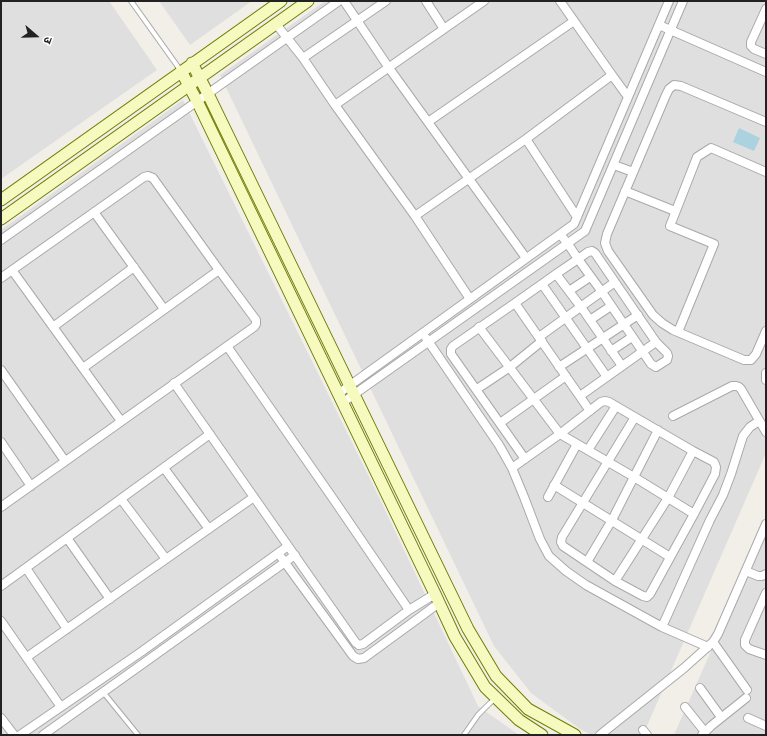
<!DOCTYPE html>
<meta charset="utf-8">
<style>
body{margin:0}
#map{position:relative;width:767px;height:736px;overflow:hidden;background:#f2efe9;font-family:"Varela Round","Noto Sans Devanagari",sans-serif}
canvas{display:block}
.frame{position:absolute;inset:0;border:2px solid #222;pointer-events:none}
.north{position:absolute;left:16px;top:16px;width:40px;height:40px;-webkit-text-stroke:3px #fff;paint-order:stroke;rotate:110deg;font-size:11px;font-weight:700;line-height:16px;text-align:center;color:#222}
.north::after{content:'';display:block;margin:auto;width:14px;height:18px;background:#222;clip-path:polygon(50% 0,100% 100%,50% 72%,0 100%)}
</style>
<div id="map">
<canvas width="767" height="736"></canvas>
<div class="frame"></div>
<div class="north">उ</div>
</div>
<script>
const ctx = document.querySelector('canvas').getContext('2d');
ctx.lineJoin = 'round';
function fillPath(path, color) { ctx.fillStyle = color; ctx.fill(path, 'evenodd'); }
const toPath = rows => new Path2D(rows.map(r => 'M' + r).join(''));
function stroke(path, color, width, dash) { ctx.strokeStyle = color; ctx.lineWidth = width; ctx.lineCap = dash ? 'butt' : 'round'; ctx.setLineDash(dash || []); ctx.stroke(path); }
fillPath(toPath([
 [1,1,109,1,157,70,1,179],
 [159,1,252,1,190,45],
 [325,1,766,1,766,453,643,735,592,735,580,729,531,693,494,646,220,75],
 [183,100,377,493,478,706,519,735,1,735,1,230],
 [766,526,766,735,674,735]
]), '#e0dfdf');
fillPath(toPath([
 [739,128,760,138,754,151,733,142]
]), '#aad3df');
const lane = toPath([
 [131,1,181,71],
 [103,692,138,735],
 [464,735,478,715,489,704,496,698]
]);
const street = toPath([
 [344,1,389,68,526,258],
 [426,1,444,29],
 [560,1,612,75,628,97],
 [766,9,751,42,751,46,754,49,766,54],
 [276,24,303,58,335,105,415,216,470,299],
 [659,25,766,72],
 [303,58,386,1],
 [335,105,484,1],
 [428,122,574,21],
 [766,122,681,86,674,85,669,89,666,95,607,234,605,243,608,251,653,315,662,323,673,330,744,360,751,360,756,354,766,331],
 [526,139,577,217],
 [614,165,633,172],
 [625,191,675,211],
 [94,212,164,309],
 [415,216,526,139,612,75],
 [1,240,339,1],
 [12,270,121,421],
 [556,274,581,307,622,366],
 [1,278,144,177,148,176,153,178,219,270,256,320,256,324,254,327,1,507],
 [542,284,607,377],
 [569,291,590,277],
 [515,303,542,284,556,274,578,259,588,252,592,251,595,253,656,342,667,353,668,356,667,360,656,367,651,364,602,292,578,259,568,244,560,234],
 [590,320,611,306],
 [53,327,134,267],
 [479,327,560,434,634,477,694,514],
 [678,332,714,244,670,226,697,157,711,148,766,172],
 [539,337,615,282],
 [426,338,499,445,512,468,524,497,540,539,549,556,566,571,586,585,662,627,708,647],
 [227,346,336,503,409,610],
 [611,351,632,337],
 [559,367,638,315],
 [83,368,219,270],
 [1,370,65,461],
 [766,373,766,380],
 [174,383,356,643,359,645],
 [477,389,510,367,542,341],
 [338,394,574,224,669,1],
 [580,396,656,342],
 [342,403,585,231,683,1],
 [673,416,732,386,736,386,739,387,741,389,766,432],
 [500,423,566,376],
 [1,442,31,486],
 [588,450,616,406],
 [525,459,451,354,451,349,453,346,515,303,590,411],
 [164,468,209,529],
 [512,468,560,434,601,402,605,401,609,402,693,451,714,462,716,467,715,474,694,514,650,594,647,597,643,596,615,581,563,546,561,542,562,537,635,417],
 [554,485,670,557],
 [548,497,577,444],
 [121,499,166,559],
 [67,538,110,599],
 [278,553,353,656,358,659,364,658,416,620,439,603],
 [587,562,612,520,658,430],
 [26,568,67,629],
 [746,571,758,576,762,576,766,574],
 [615,581,668,498,693,451],
 [1,586,210,434],
 [766,593,745,640,745,645,749,649,766,655],
 [1,621,61,707],
 [662,627,710,520,723,495,731,474,743,436,750,427,759,421],
 [713,642,747,690],
 [359,645,363,644,409,610,435,594],
 [27,657,254,497],
 [700,688,721,717],
 [685,707,705,732],
 [1,718,14,735],
 [748,718,766,726],
 [643,730,647,735],
 [20,735,141,652,288,546],
 [43,735,295,555],
 [600,735,684,668,713,642,718,634,766,524],
 [702,735,711,726,746,698]
]);
const secondary = toPath([
 [192,63,208,94,468,629,496,676,528,709,575,735],
 [181,71,197,101,435,594,455,637,485,687,519,720,542,735],
 [1,200,281,1],
 [1,219,308,1]
]);
stroke(lane, '#a9a9a9', 6);
stroke(street, '#a9a9a9', 10);
stroke(secondary, '#707d05', 13);
stroke(lane, '#fff', 4);
stroke(street, '#fff', 8);
stroke(secondary, '#f7fabf', 11);
</script>
